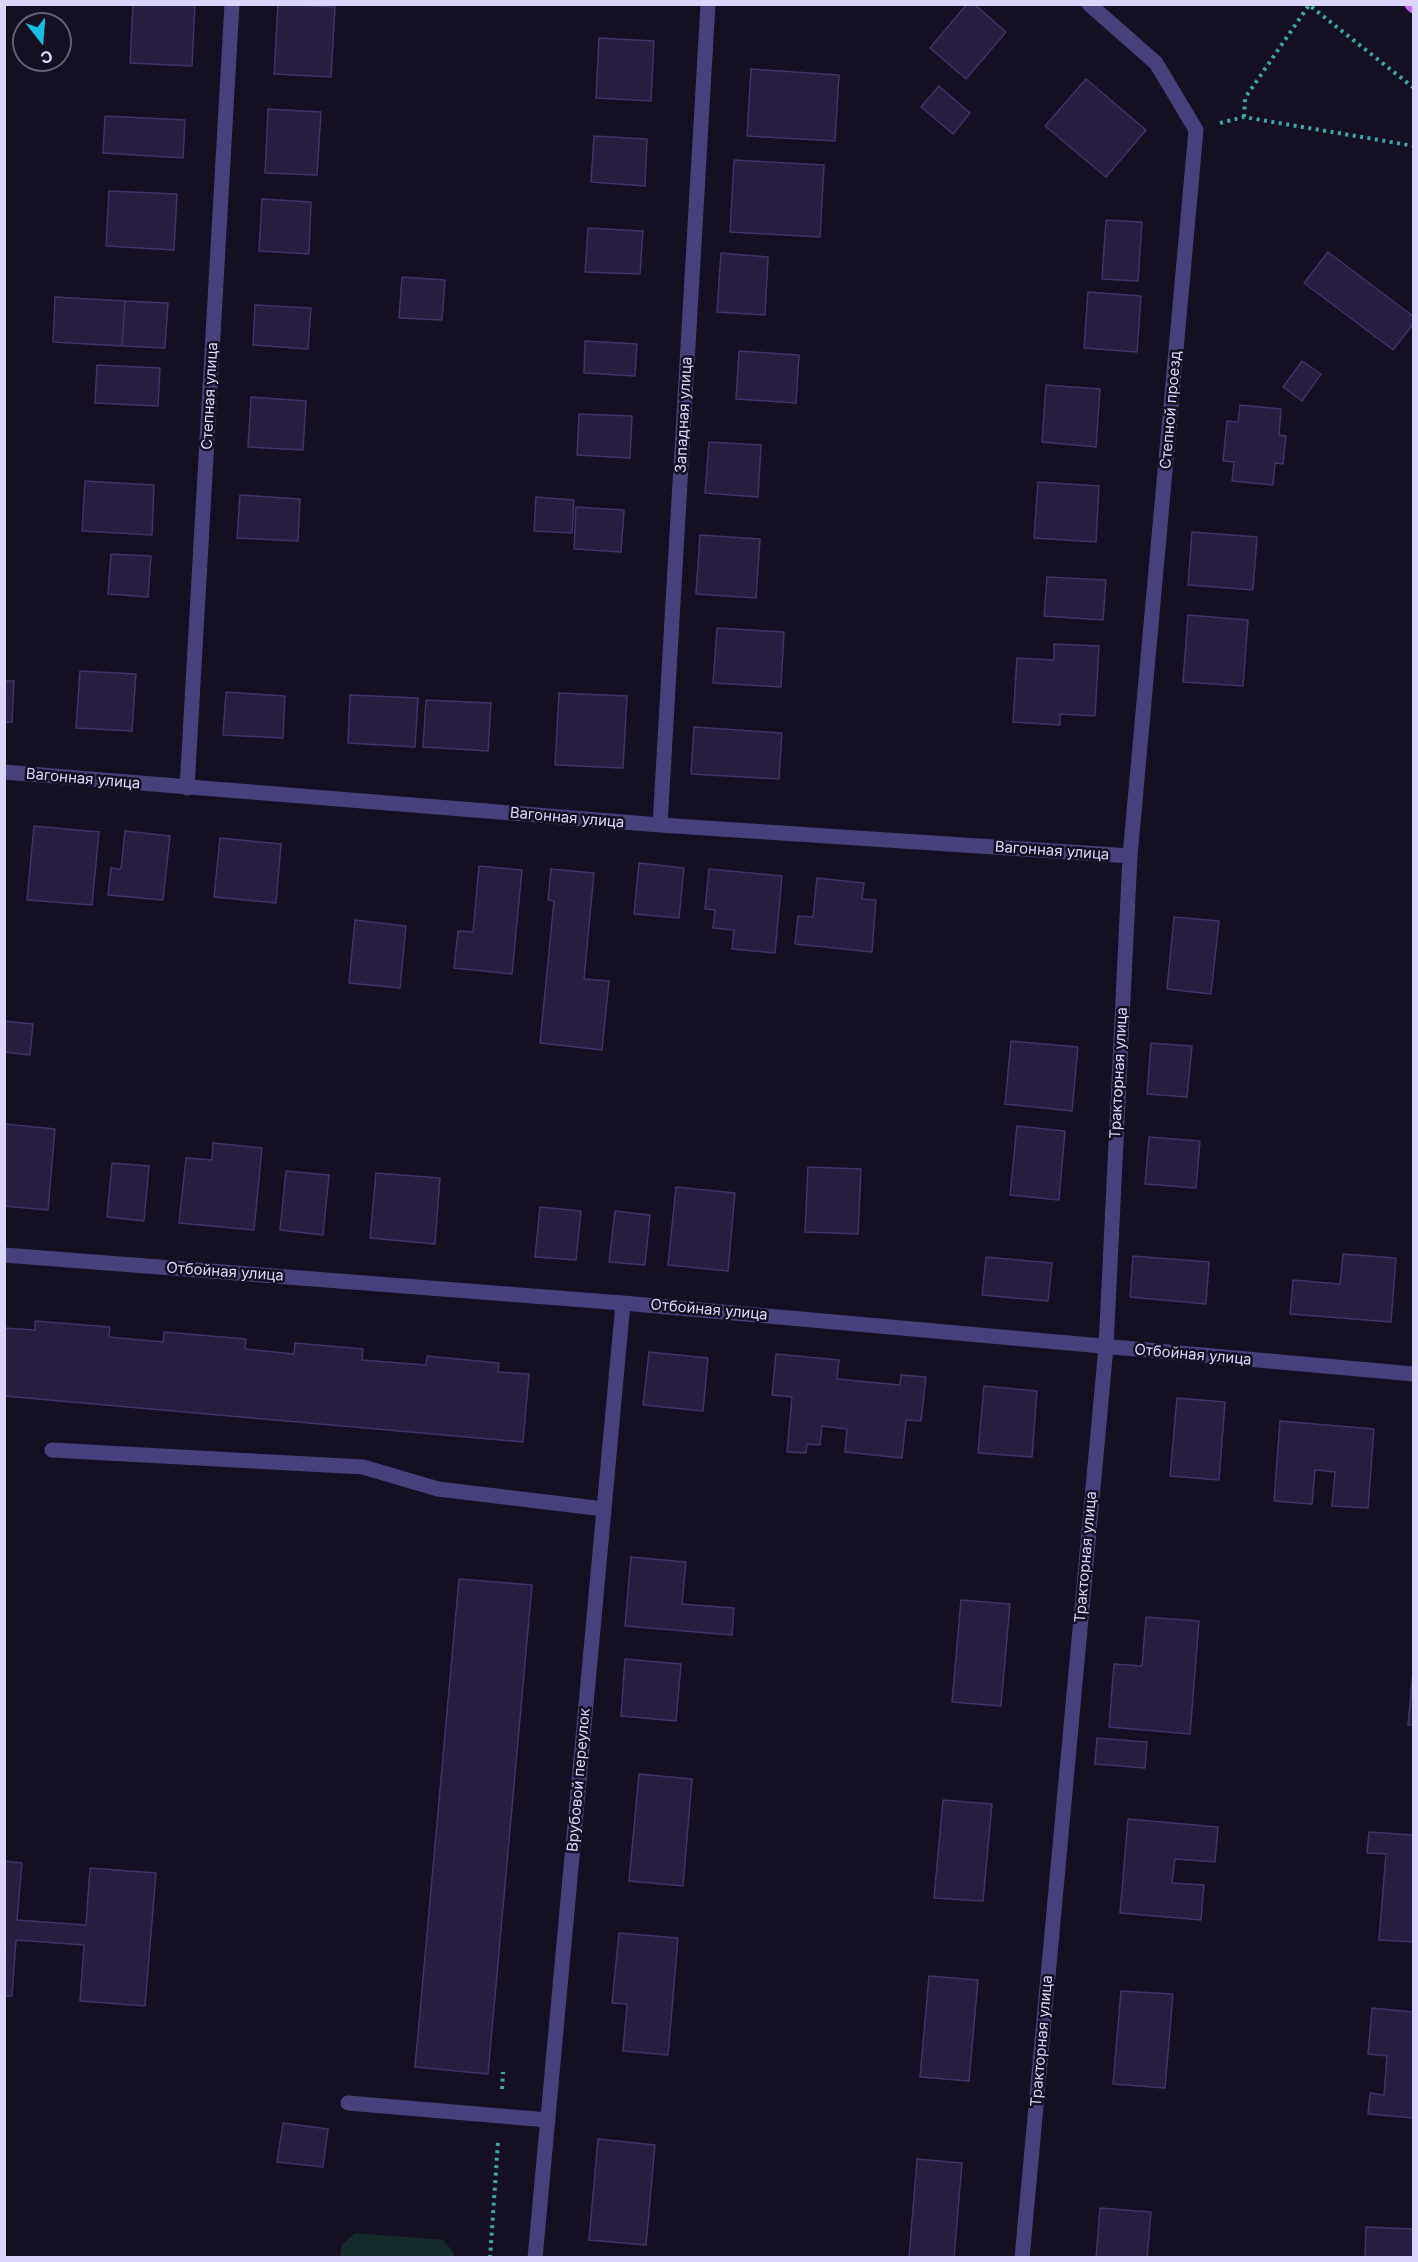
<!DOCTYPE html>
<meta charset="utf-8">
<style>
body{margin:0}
#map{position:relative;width:1418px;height:2262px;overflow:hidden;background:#141021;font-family:Inter,sans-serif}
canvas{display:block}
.frame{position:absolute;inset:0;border:6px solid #dcd5fb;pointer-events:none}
.north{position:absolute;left:12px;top:12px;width:60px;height:60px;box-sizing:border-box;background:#141021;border:2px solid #645f78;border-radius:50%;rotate:163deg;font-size:16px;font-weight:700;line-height:24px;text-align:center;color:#dcd5fb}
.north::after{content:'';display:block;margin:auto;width:21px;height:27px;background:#17c0e4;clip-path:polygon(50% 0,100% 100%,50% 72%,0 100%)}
</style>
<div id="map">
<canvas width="1418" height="2262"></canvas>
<div class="frame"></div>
<div class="north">С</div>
</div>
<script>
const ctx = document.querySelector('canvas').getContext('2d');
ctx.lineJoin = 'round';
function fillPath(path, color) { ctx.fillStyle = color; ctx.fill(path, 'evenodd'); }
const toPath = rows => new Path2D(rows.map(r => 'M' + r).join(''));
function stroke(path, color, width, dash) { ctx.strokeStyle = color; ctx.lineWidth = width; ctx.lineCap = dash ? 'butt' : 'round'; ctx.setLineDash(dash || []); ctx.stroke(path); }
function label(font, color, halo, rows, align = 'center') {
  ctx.font = font + ' Inter,sans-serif'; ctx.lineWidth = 5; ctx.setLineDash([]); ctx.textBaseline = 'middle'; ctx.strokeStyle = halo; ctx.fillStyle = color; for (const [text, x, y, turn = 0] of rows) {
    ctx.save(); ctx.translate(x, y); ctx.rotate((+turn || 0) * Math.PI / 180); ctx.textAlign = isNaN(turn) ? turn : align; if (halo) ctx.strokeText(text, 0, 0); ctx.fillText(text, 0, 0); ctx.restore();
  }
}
fillPath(toPath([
 [355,2233,444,2240,454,2254,454,2257,340,2257,342,2245]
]), '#142a2b');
const building = toPath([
 [133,4,195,4,192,66,130,63,133,4],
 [278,4,335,7,331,77,274,74,278,4],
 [967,4,974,4,1006,32,966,79,930,48,967,4],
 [599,38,654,41,651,101,596,98,599,38],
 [751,69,839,75,835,141,747,136,751,69],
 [1086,79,1146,130,1106,177,1045,126,1086,79],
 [939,86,970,113,953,134,921,107,939,86],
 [268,109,321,112,317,175,265,173,268,109],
 [105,116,185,120,183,158,103,153,105,116],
 [594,136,647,139,645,186,591,182,594,136],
 [734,160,824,165,820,237,730,232,734,160],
 [109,191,177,194,174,250,106,246,109,191],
 [262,199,311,202,309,254,259,251,262,199],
 [1106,220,1142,222,1138,281,1102,279,1106,220],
 [588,228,643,231,640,274,585,272,588,228],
 [1328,252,1414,317,1414,323,1393,350,1304,283,1328,252],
 [721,253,768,257,765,315,717,312,721,253],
 [402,277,445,280,442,320,399,318,402,277],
 [1088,292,1141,296,1137,352,1084,348,1088,292],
 [55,297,125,301,122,346,53,342,55,297],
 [125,301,168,303,165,348,122,346,125,301],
 [255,305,311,308,308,349,253,345,255,305],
 [585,341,637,344,635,376,584,373,585,341],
 [739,351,799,355,796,403,736,399,739,351],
 [1302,361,1321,374,1302,401,1283,387,1302,361],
 [97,365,160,368,158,406,95,403,97,365],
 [1046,385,1100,389,1096,447,1042,442,1046,385],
 [251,397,306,401,303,450,248,447,251,397],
 [1240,405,1281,409,1279,435,1286,436,1283,464,1275,463,1273,485,1232,481,1234,462,1223,461,1227,421,1238,422,1240,405],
 [579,414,632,416,630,458,577,455,579,414],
 [709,442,761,445,758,497,705,493,709,442],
 [85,481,154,485,152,535,82,531,85,481],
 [1038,482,1099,486,1096,542,1034,538,1038,482],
 [240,495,300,499,298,541,237,538,240,495],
 [536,497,574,500,572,533,534,531,536,497],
 [576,507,624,510,621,552,574,549,576,507],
 [1192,532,1257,537,1253,590,1188,585,1192,532],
 [700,535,760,539,756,598,696,594,700,535],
 [111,554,151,556,148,597,108,594,111,554],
 [1047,577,1106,580,1103,620,1044,616,1047,577],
 [1188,615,1248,620,1243,686,1183,682,1188,615],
 [717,628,784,632,781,687,713,683,717,628],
 [1054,644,1099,646,1095,716,1060,714,1060,725,1013,722,1017,658,1054,660,1054,644],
 [80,671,136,674,132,731,76,728,80,671],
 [4,681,14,681,12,722,4,722,4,681],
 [226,692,285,696,283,738,223,735,226,692],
 [559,693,627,696,623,768,555,765,559,693],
 [350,695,418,698,415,747,348,743,350,695],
 [426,700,491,703,488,751,423,747,426,700],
 [694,727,782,733,779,779,691,774,694,727],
 [34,826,99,832,92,905,27,900,34,826],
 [125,831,170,836,163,900,108,895,111,868,121,869,125,831],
 [220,838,281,844,276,903,214,897,220,838],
 [639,863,684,868,679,918,634,914,639,863],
 [479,866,522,870,512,974,454,968,458,931,473,932,479,866],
 [551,869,594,873,584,979,609,981,602,1050,540,1043,554,901,548,900,551,869],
 [709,869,782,876,775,953,732,949,734,930,713,928,715,910,705,909,709,869],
 [817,878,864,883,862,899,876,900,872,952,795,944,798,916,813,917,817,878],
 [1174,917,1219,921,1211,994,1167,989,1174,917],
 [355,920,406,926,400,988,349,983,355,920],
 [4,1021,33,1024,30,1055,4,1052,4,1021],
 [1011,1041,1078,1047,1072,1111,1005,1104,1011,1041],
 [1151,1043,1192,1046,1187,1097,1147,1094,1151,1043],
 [5,1124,55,1129,48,1210,4,1206,5,1124],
 [1017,1126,1065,1131,1059,1200,1010,1195,1017,1126],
 [1149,1137,1200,1141,1196,1188,1145,1184,1149,1137],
 [213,1143,262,1148,254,1230,179,1223,186,1158,212,1160,213,1143],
 [112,1163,149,1166,144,1221,107,1217,112,1163],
 [808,1167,861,1169,858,1234,805,1232,808,1167],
 [286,1171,329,1175,323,1235,280,1230,286,1171],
 [376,1173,440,1178,435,1244,370,1238,376,1173],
 [676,1187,735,1193,728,1271,668,1265,676,1187],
 [540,1207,581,1211,576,1260,535,1257,540,1207],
 [615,1211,650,1215,645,1265,609,1262,615,1211],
 [1343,1254,1396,1258,1391,1322,1290,1314,1293,1280,1340,1284,1343,1254],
 [1133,1256,1209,1262,1206,1304,1130,1297,1133,1256],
 [986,1257,1052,1263,1048,1301,982,1295,986,1257],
 [35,1321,110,1327,109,1337,163,1342,164,1332,246,1339,245,1349,294,1354,295,1343,363,1349,362,1360,426,1365,427,1356,499,1363,498,1372,529,1374,523,1442,4,1396,4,1328,35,1330,35,1321],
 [649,1352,708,1358,703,1411,643,1405,649,1352],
 [776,1354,839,1360,837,1379,900,1385,901,1375,926,1377,921,1421,906,1420,902,1458,845,1452,847,1429,822,1426,820,1445,807,1444,806,1453,787,1452,792,1397,772,1395,776,1354],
 [984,1386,1037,1391,1032,1457,978,1453,984,1386],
 [1177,1398,1225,1402,1219,1480,1170,1476,1177,1398],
 [1280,1421,1374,1429,1368,1508,1332,1506,1335,1472,1315,1470,1312,1504,1274,1501,1280,1421],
 [631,1557,686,1562,682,1604,734,1608,732,1635,625,1626,631,1557],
 [459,1579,532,1585,488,2074,415,2067,459,1579],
 [961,1600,1010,1604,1001,1706,952,1702,961,1600],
 [1146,1617,1199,1621,1190,1734,1109,1727,1114,1664,1142,1666,1146,1617],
 [625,1659,681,1664,676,1721,621,1716,625,1659],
 [1414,1661,1414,1725,1408,1725,1414,1661],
 [1097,1738,1147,1742,1145,1768,1095,1764,1097,1738],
 [639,1774,692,1779,683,1886,629,1881,639,1774],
 [943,1800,992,1804,983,1901,934,1898,943,1800],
 [1128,1819,1218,1827,1215,1862,1175,1859,1172,1883,1204,1885,1201,1920,1120,1913,1128,1819],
 [1369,1832,1414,1835,1414,1942,1379,1940,1386,1854,1367,1853,1369,1832],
 [4,1861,22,1863,17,1920,86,1925,90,1868,156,1873,145,2006,80,2001,84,1945,16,1940,12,1996,4,1996,4,1861],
 [619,1933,678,1938,668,2055,623,2051,627,2004,612,2003,619,1933],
 [929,1976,978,1980,969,2081,920,2077,929,1976],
 [1121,1991,1173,1994,1165,2088,1113,2084,1121,1991],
 [1372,2008,1414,2012,1414,2118,1368,2114,1370,2093,1384,2095,1387,2056,1368,2054,1372,2008],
 [283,2123,328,2129,323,2167,277,2162,283,2123],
 [598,2139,655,2145,646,2245,589,2240,598,2139],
 [917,2159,962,2163,954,2258,909,2258,917,2159],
 [1100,2208,1151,2212,1147,2258,1096,2258,1100,2208],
 [1366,2227,1414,2229,1414,2258,1365,2258,1366,2227]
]);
fillPath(building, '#271e40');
stroke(building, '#42326a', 1.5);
stroke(toPath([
 [1244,117,1245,98,1309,5,1414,88],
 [1220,123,1244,117,1414,146],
 [502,2089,503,2072],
 [490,2258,498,2142]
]), '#3aa7a9', 4, [3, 4.5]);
stroke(toPath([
 [4,772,660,825,1130,856],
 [187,788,232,4],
 [660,825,708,4],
 [4,1255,623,1303,1414,1374],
 [52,1450,363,1467,438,1489,604,1509],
 [348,2103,548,2120],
 [535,2258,623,1303],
 [1022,2258,1106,1347,1130,856,1196,130,1156,63,1089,4]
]), '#46407c', 15);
stroke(toPath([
 [1412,4,1414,6]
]), '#c767f0', 15);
label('15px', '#dcd5fb', '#141021', [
 ["Степная улица",210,396,-87],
 ["Степной проезд",1171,410,-85],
 ["Западная улица",684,415,-87],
 ["Вагонная улица",83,779,5],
 ["Вагонная улица",567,818,5],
 ["Вагонная улица",1052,851,4],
 ["Тракторная улица",1119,1073,-87],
 ["Отбойная улица",225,1272,4],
 ["Отбойная улица",709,1310,5],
 ["Отбойная улица",1193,1355,5],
 ["Тракторная улица",1086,1557,-85],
 ["Врубовой переулок",579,1780,-85],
 ["Тракторная улица",1042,2041,-85]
]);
</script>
